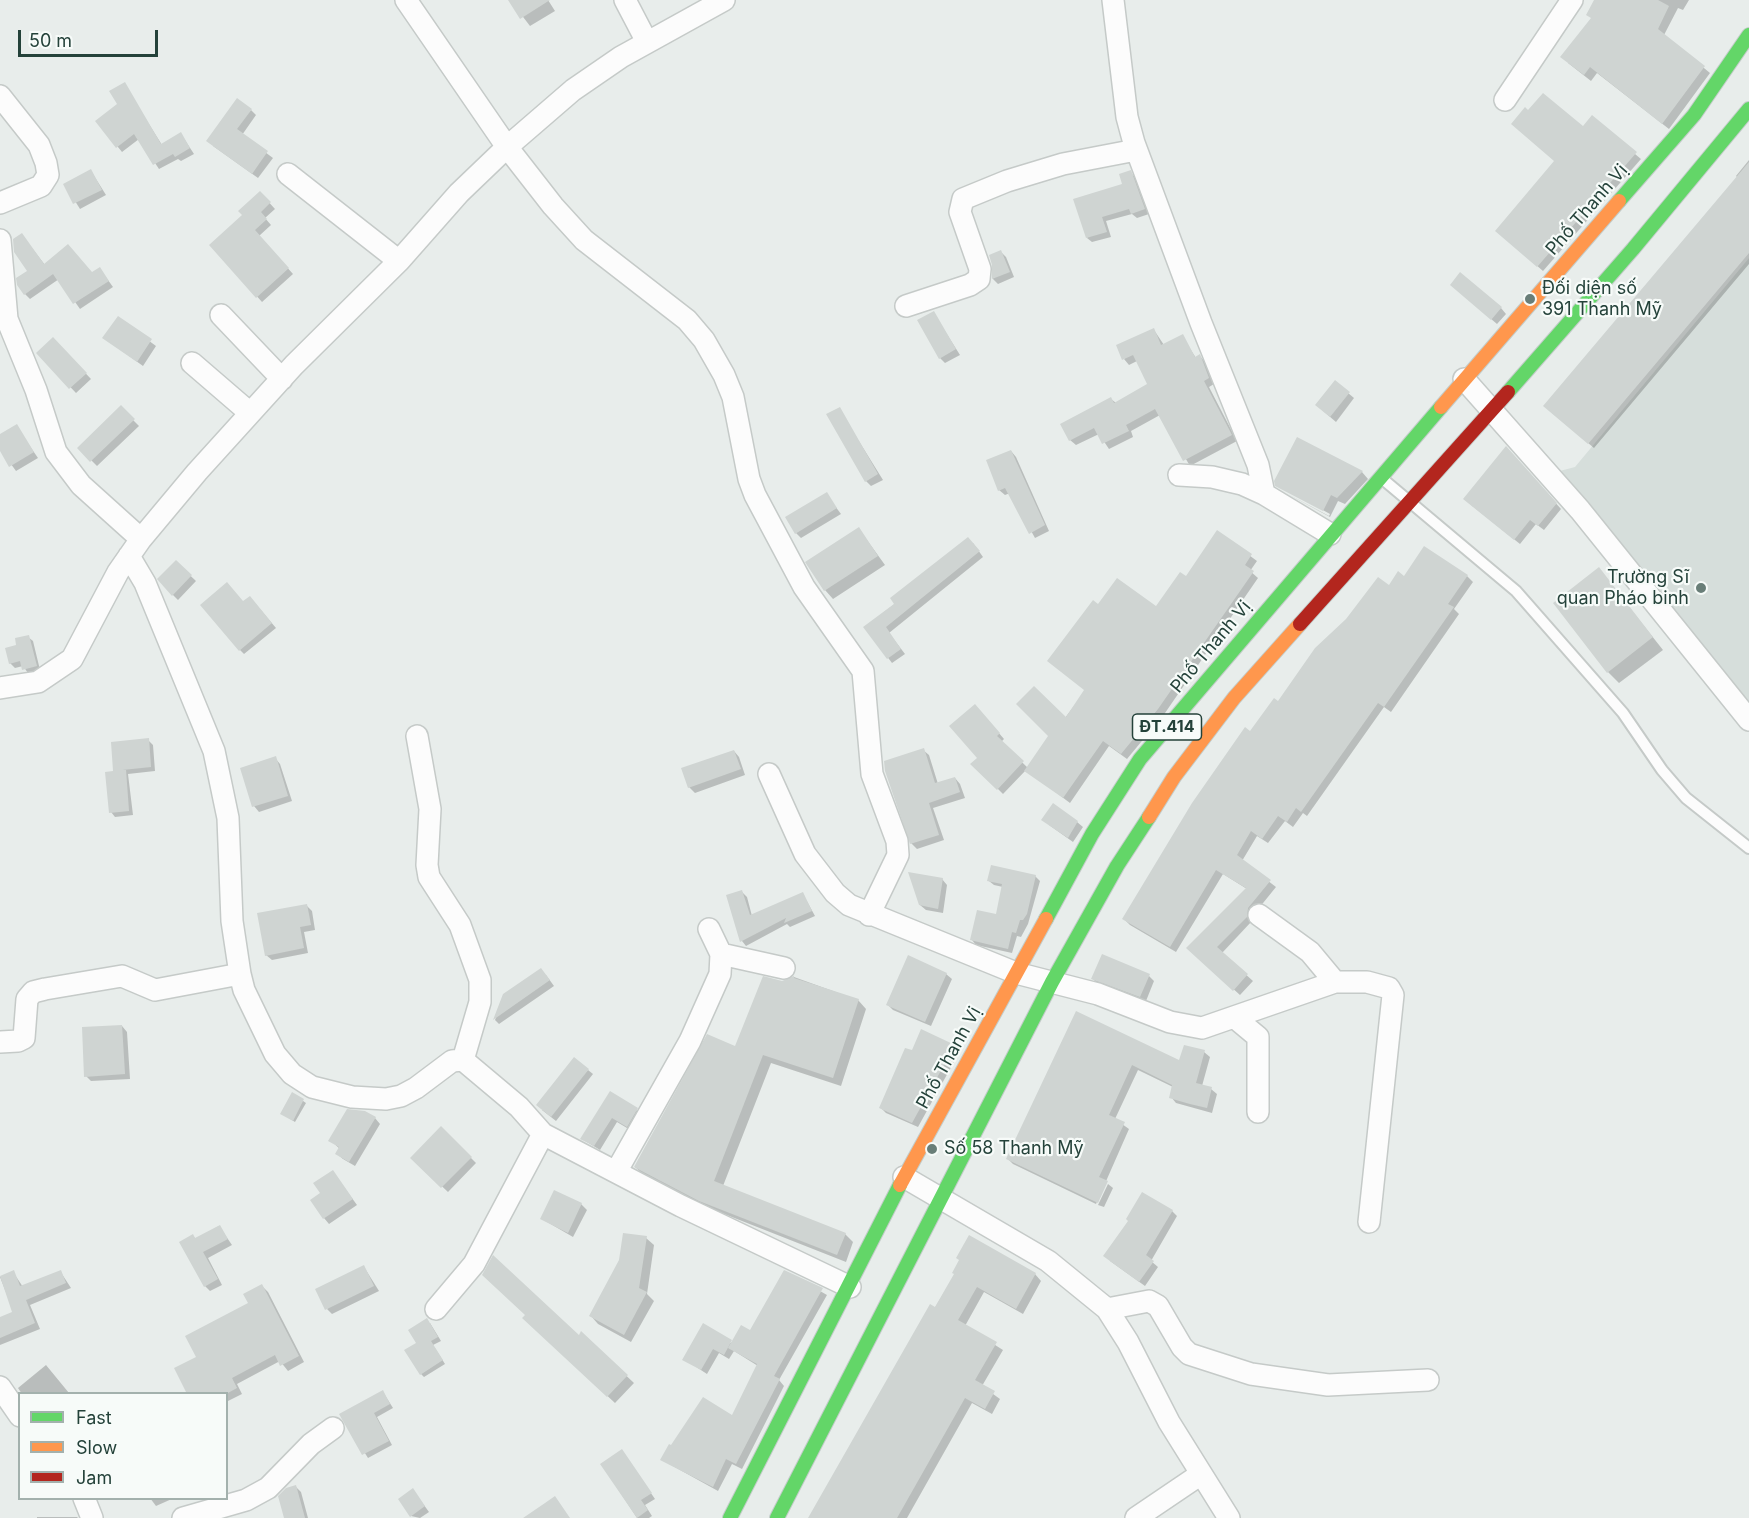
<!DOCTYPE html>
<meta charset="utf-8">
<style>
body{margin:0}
#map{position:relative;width:1749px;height:1518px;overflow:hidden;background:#e8edeb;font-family:Inter,sans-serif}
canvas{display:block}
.legend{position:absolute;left:18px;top:1392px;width:210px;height:108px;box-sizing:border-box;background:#f7fbf9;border:2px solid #a3b1ad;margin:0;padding:8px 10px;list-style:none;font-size:18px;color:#24423a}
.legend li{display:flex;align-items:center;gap:12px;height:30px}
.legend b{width:30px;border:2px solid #a3b1ad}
.scale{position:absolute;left:18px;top:30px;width:140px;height:27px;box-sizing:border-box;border:3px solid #24423a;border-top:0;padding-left:8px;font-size:18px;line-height:21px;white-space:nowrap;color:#24423a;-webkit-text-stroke:4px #f7fbf9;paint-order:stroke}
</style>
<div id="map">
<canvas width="1749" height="1518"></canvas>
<ul class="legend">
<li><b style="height:8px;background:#63d668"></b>Fast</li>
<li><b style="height:8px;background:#ff974d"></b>Slow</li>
<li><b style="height:8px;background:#b3261e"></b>Jam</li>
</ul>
<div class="scale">50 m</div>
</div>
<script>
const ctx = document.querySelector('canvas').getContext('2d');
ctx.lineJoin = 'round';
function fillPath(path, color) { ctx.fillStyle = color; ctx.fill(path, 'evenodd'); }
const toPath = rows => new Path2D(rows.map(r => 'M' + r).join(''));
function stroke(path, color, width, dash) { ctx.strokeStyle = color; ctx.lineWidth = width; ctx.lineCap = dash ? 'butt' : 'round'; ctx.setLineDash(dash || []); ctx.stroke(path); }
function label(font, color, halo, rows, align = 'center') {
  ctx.font = font + ' Inter,sans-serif'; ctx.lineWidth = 4.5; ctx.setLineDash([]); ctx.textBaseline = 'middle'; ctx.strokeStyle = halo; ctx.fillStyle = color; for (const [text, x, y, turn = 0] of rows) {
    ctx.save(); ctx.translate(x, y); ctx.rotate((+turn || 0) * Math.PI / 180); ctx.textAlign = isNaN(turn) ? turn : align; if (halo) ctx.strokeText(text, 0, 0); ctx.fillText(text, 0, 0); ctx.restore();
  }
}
fillPath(toPath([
 [1749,258,1749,704,1556,472,1575,467]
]), '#d6dedb');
fillPath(toPath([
 [510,0,548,0,555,11,530,26],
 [1608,0,1689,0,1683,10,1678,8,1664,35,1710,73,1669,129,1597,73,1591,81,1568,63],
 [124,84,162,145,181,134,194,154,181,161,178,159,159,169,139,139,122,152,97,121,119,104],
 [251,110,256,115,242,135,273,158,258,178,213,146],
 [1583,129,1635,154,1641,159,1543,271,1503,236],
 [1749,160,1749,264,1594,448,1551,412,1738,178,1736,176],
 [91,171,106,195,80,209,65,185],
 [1130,172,1135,177,1149,214,1137,218,1132,214,1106,221,1111,237,1092,242,1087,238],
 [265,198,275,209,265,218,271,225,259,236,293,274,262,302,211,245],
 [22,235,45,265,92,274,100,269,113,287,80,309,59,279,30,299,25,294,29,271],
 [1001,252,1006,257,1014,277,998,284,993,279,994,265],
 [1457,290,1501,308,1506,314,1497,324],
 [933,312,960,355,945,363,940,358],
 [118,318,156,346,143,366,104,338],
 [1154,330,1164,345,1182,336,1196,358,1200,356,1205,362,1214,384,1209,387,1237,441,1190,466,1160,415,1131,431,1133,437,1109,449,1099,434,1076,445,1070,440,1111,399,1116,403,1149,384,1137,361,1129,365,1124,359],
 [53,339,91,379,76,393,38,353],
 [1335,382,1354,398,1336,422,1322,410],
 [121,408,139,426,97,466,79,448],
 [839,409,883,480,871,486,866,481],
 [16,426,38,458,16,471,0,449,0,436],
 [1298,439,1362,472,1368,479,1345,504,1338,501,1330,517,1284,492,1329,516,1330,514,1277,485],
 [1011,451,1016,457,1049,531,1035,538,1010,493,1005,495,999,490],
 [1511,453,1561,509,1544,530,1536,524,1520,544,1470,504],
 [826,494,841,514,801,538,796,533],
 [859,529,885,565,833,599,825,590],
 [1218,532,1257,561,1250,571,1258,578,1165,713,1127,759,1109,746,1070,803,1026,770,1003,794,973,764,979,758,980,711,1004,739,1001,742,1028,768,1085,691,1099,606,1157,608,1186,578],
 [973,543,983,557,889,633,905,654,892,663,865,627],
 [176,562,196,581,178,600,173,595],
 [1599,569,1663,650,1619,683,1608,672],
 [1467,576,1473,582,1454,609,1459,614,1391,712,1384,707,1307,816,1303,813,1293,827,1285,821,1268,843,1257,836,1242,861,1276,887,1255,913,1252,921,1222,953,1253,981,1240,995,1188,948,1247,889,1223,874,1176,952,1130,925,1124,919,1251,733,1389,587,1405,578],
 [254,602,276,628,244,654,240,650,244,603],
 [28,637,33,641,40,670,28,673,23,666,15,668,10,663,18,646],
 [148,740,153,745,155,771,128,774,133,815,115,817,111,812,115,772],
 [923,750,929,755,938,784,955,778,960,784,965,798,933,808,944,840,917,849,911,843],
 [734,751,739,757,745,775,695,793,689,787],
 [275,758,280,764,292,801,259,812,254,806],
 [1077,822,1083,827,1073,842,1049,825],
 [1035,876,1040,881,1028,924,1021,937,1017,936,1012,953,976,945,972,940,997,916,1003,887,994,885,989,881],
 [942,879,947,885,943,913,926,910,920,905],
 [742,892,747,897,752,916,803,894,815,916,790,927,787,924,746,946,742,941],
 [307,906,312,911,315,930,304,932,308,953,272,960,266,955],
 [946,974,952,979,931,1026,893,1010,888,1005],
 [546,975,554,986,499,1024,495,1020,505,995],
 [1149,976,1154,981,1146,1001,1098,984,1093,979],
 [794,977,858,1000,866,1009,841,1086,771,1063,723,1186,845,1234,853,1242,846,1262,709,1208,644,1175,635,1167,736,1048,782,982],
 [1077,1013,1180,1062,1204,1052,1210,1057,1202,1086,1211,1089,1217,1094,1212,1113,1176,1103,1171,1097,1173,1087,1138,1070,1115,1119,1129,1129,1096,1204,1013,1164,1008,1159],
 [122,1026,127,1032,130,1079,91,1081,86,1076],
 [954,1046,960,1051,918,1127,886,1113,880,1107,913,1052],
 [588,1070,593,1074,556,1121,542,1110],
 [610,1093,642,1114,632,1131,617,1122,600,1150,582,1139],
 [293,1094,306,1103,295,1122,284,1115],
 [375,1118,380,1124,355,1166,343,1159,337,1154,340,1149,330,1140],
 [441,1128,476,1163,448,1192,412,1158],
 [333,1172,357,1205,329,1224,324,1218,322,1194],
 [1108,1184,1113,1188,1104,1207,1098,1205],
 [581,1204,587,1210,573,1237,542,1219],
 [1172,1211,1177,1216,1151,1261,1158,1267,1145,1286,1110,1261],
 [219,1226,232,1245,208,1258,222,1285,210,1291,205,1286,193,1236,196,1239],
 [646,1238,654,1245,647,1294,654,1301,631,1342,598,1324,591,1316],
 [364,1267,379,1291,332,1314,327,1309],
 [60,1271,71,1288,30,1305,40,1329,0,1345,0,1319,14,1313,0,1277,13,1272,23,1287],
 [785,1271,827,1295,779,1380,784,1386,742,1469,732,1464,718,1491,662,1460,732,1417,758,1366,734,1351,729,1359,719,1353,707,1374,684,1359,733,1342,751,1332],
 [955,1274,1035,1274,1041,1281,1023,1314,984,1292,965,1326,1003,1350,982,1386,1000,1399,992,1414,972,1403,907,1518,810,1518],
 [262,1286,268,1292,304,1362,288,1371,280,1361,237,1384,242,1394,226,1402,226,1394,198,1357,250,1304],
 [430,1323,441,1341,433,1345,445,1364,424,1377,421,1374,418,1343],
 [531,1325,579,1337,581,1333,634,1383,615,1403],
 [46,1365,69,1393,22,1394,18,1388],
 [383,1392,393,1408,377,1417,392,1445,368,1458,341,1415],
 [622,1451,655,1499,645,1505,652,1516,649,1518,637,1518,602,1465],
 [296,1487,301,1492,308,1518,286,1518],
 [413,1490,429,1512,420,1518,411,1516],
 [150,1498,174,1498,156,1506],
 [77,1517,78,1518,37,1518,37,1517]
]), '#0003');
fillPath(toPath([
 [508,0,550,0,520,19],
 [1594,0,1658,0,1669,6,1658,29,1705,66,1662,124,1590,67,1584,75,1560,57,1591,18,1586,15],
 [125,82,161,144,181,132,190,148,175,157,173,154,153,165,134,134,116,148,95,121,117,104,109,91],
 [1543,93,1583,126,1592,115,1637,152,1537,267,1495,231,1554,161,1511,124,1525,107,1528,110],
 [237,98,252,109,237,129,268,151,252,174,206,141],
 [1749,162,1749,253,1588,444,1543,406],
 [91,169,102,190,73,204,63,184],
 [1131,170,1145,209,1131,214,1129,209,1102,217,1107,232,1086,238,1073,199,1122,184,1119,174],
 [260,191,271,202,261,212,267,219,255,230,289,268,256,298,209,245,242,215,238,211],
 [22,233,44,264,68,244,92,272,100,267,109,281,73,304,53,274,24,295,17,285,16,278,27,271,14,252,13,239],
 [1001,250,1010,272,992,279,992,265,989,255],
 [1460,272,1502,307,1491,320,1450,285],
 [934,311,956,349,939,359,917,320],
 [118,316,152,339,137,362,102,338],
 [1154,328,1161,345,1183,334,1195,357,1200,354,1209,378,1204,381,1232,435,1183,461,1155,409,1126,425,1129,431,1102,444,1094,428,1069,441,1060,424,1111,397,1114,403,1147,384,1133,355,1122,360,1116,345],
 [53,337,87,373,69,389,36,353],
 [1335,380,1350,392,1330,417,1315,405],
 [121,405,135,419,90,462,77,448],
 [840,407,878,474,865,482,826,414],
 [17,424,34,452,9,467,0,451,0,434],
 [1297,437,1363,471,1337,498,1331,495,1323,511,1275,486,1274,481],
 [1506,446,1557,503,1538,526,1530,520,1514,540,1463,499],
 [1011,450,1045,525,1029,534,1005,488,998,491,986,460],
 [827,492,837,508,795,534,785,517],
 [859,527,878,556,824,591,805,562],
 [1217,530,1252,554,1245,565,1254,571,1158,709,1121,754,1103,741,1063,798,1024,771,1048,736,1016,704,1034,686,1066,717,1084,690,1047,661,1093,600,1098,604,1117,578,1156,606,1180,572,1186,576],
 [968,537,980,551,886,627,901,649,887,659,863,627,894,604,890,598],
 [1424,546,1468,575,1448,604,1454,607,1384,707,1378,703,1301,812,1296,808,1287,822,1278,816,1262,839,1251,831,1237,855,1271,880,1248,908,1247,917,1217,947,1248,974,1233,991,1186,948,1246,888,1216,870,1170,947,1122,919,1192,803,1245,727,1250,731,1274,698,1278,701,1315,648,1346,619,1378,577,1389,585,1398,571,1404,576],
 [176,560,192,575,172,596,157,579],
 [1599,567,1653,637,1607,673,1553,603],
 [227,582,243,601,250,596,272,623,239,651,200,605],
 [29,635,37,666,22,670,20,661,9,664,5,648,16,645,15,638],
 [975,704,1000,733,997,736,1024,761,997,790,970,764,977,758,949,726],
 [149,738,151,767,122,770,126,770,129,811,109,813,105,772,113,771,111,742],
 [924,748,935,783,955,777,960,792,929,803,939,835,910,844,885,771,884,761],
 [734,750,741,769,688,788,681,768],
 [276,756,288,796,252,807,240,768],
 [1053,803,1078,821,1068,838,1041,820],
 [991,865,1036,875,1027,914,1023,920,1020,920,1016,933,1012,932,1008,949,970,940,977,910,996,914,1002,884,987,881],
 [908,872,943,878,938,909,919,905],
 [742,890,750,915,803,892,812,911,784,923,786,918,740,942,726,895],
 [307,904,311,925,300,927,304,948,265,956,257,913],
 [1102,954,1150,974,1140,997,1091,979],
 [908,955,947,973,925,1022,886,1005],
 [541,968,550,980,493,1020,503,994],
 [763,976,782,981,794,976,794,978,859,999,833,1078,763,1055,714,1181,846,1233,837,1255,699,1201,634,1167,707,1034,735,1046],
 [1076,1011,1179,1060,1184,1045,1205,1050,1196,1083,1212,1087,1207,1108,1190,1104,1169,1098,1172,1085,1132,1065,1109,1115,1125,1122,1099,1177,1108,1181,1098,1203,1006,1159],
 [122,1025,125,1074,84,1077,82,1027],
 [921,1029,955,1045,912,1123,879,1108,905,1048,912,1050],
 [574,1057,589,1069,551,1117,536,1105],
 [610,1091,638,1108,627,1127,612,1118,594,1146,580,1139],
 [292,1092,304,1099,293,1121,280,1114],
 [347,1109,365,1111,376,1117,349,1162,335,1154,339,1147,328,1141],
 [441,1126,472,1157,441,1188,410,1158],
 [333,1170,353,1199,323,1219,310,1200,320,1193,313,1183],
 [554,1190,582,1203,568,1233,540,1219],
 [1142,1192,1173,1210,1146,1255,1154,1261,1139,1282,1103,1256,1128,1221,1126,1219],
 [220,1225,228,1239,203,1252,218,1279,204,1287,179,1242,193,1234,195,1238],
 [623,1233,647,1236,639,1288,647,1292,624,1335,589,1316,619,1260],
 [969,1235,1036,1273,1016,1309,977,1287,958,1320,997,1342,975,1380,995,1391,985,1409,965,1398,897,1518,808,1518,930,1304,935,1307,954,1274,952,1273,959,1260,956,1258],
 [493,1255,579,1335,581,1331,628,1375,607,1397,522,1318,525,1315,482,1275],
 [364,1265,374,1286,325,1310,315,1289],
 [14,1270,20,1286,61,1270,66,1283,26,1300,35,1323,0,1338,0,1317,12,1312,0,1276],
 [784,1270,823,1288,774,1376,780,1379,736,1464,726,1459,713,1487,660,1460,669,1444,671,1445,703,1397,732,1415,757,1364,728,1348,741,1325,750,1330],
 [262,1284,299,1356,280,1366,275,1355,232,1378,237,1388,226,1394,187,1394,174,1368,196,1357,185,1336,248,1303,243,1294],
 [427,1318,438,1337,431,1341,443,1360,420,1375,404,1350,416,1343,408,1330],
 [703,1323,732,1340,724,1355,713,1349,701,1370,682,1360],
 [383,1390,390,1404,374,1413,389,1441,362,1455,339,1414],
 [622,1449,652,1493,641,1500,648,1510,637,1518,600,1464],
 [296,1485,305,1518,284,1518,278,1496,286,1488],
 [413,1488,425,1506,410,1517,398,1499],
 [555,1496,570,1518,523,1518,545,1503]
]), '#cfd4d2');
const lane = toPath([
 [1385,481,1516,591,1623,713,1662,770,1686,798,1749,848]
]);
const street = toPath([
 [406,0,507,147,553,206,584,240,687,320,704,340,724,375,733,397,749,479,755,495,804,587,863,671,872,774,897,841,898,855,869,915],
 [625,0,647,42],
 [1113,0,1127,117,1134,143,1201,323,1258,465,1264,494,1330,534],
 [0,96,39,145,46,163,48,175,41,186,0,203],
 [1505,100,1572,0],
 [288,174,399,261],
 [0,240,7,319,36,390,56,452,81,485,141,539],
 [906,306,970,285,979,279,980,269,960,212,963,199,1007,181,1063,164,1136,150],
 [221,315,282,379],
 [192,363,250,413],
 [1464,379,1580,510,1749,720],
 [1179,475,1212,477,1242,484,1264,494],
 [129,556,145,583,214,751,228,818,232,921,240,974],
 [0,688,38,682,72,659,118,572,141,539,197,472,294,365,399,261,459,193,507,147,573,90,621,57,724,0],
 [417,736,430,809,427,865,429,877,460,925,480,980,480,1002,463,1060],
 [769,774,805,854,835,893,849,905,1016,973,1098,994,1170,1022,1202,1028,1335,982,1367,982,1389,988,1393,995,1369,1222],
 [1259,915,1310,952,1335,982],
 [721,954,784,968],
 [1234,1017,1258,1037,1258,1112],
 [0,1042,18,1041,24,1038,27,999,33,992,45,989,122,976,155,990,240,974,244,990,275,1054,292,1074,312,1087,352,1097,386,1099,401,1096,416,1088,452,1061,463,1060,519,1107,543,1134,681,1206,850,1287],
 [616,1172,690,1041,720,974,721,954,709,929],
 [904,1177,1048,1261,1107,1309,1128,1342,1169,1422,1229,1518],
 [436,1309,474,1264,543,1134],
 [1107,1309,1149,1301,1158,1306,1182,1347,1189,1354,1251,1374,1328,1385,1428,1380],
 [0,1387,20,1416],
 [84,1498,92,1518],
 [183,1518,246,1500,268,1488,311,1444,333,1428],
 [1136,1518,1201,1474]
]);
const fast = toPath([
 [1619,201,1694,115,1749,35],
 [1508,392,1633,249,1749,109],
 [1046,919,1092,834,1140,759,1441,407],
 [730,1518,900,1185],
 [777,1518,1052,982,1117,866,1149,817]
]);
const slow = toPath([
 [1441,407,1619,201],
 [1149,817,1174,777,1234,698,1300,624],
 [900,1185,1046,919]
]);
const jam = toPath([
 [1300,624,1508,392]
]);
stroke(lane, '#c5cac8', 14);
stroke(street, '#c5cac8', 24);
stroke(fast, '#c3ccc9', 16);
stroke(slow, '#c3ccc9', 16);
stroke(jam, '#c3ccc9', 16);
stroke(lane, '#fcfcfc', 10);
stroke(street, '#fcfcfc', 21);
stroke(fast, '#63d668', 14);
stroke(slow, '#ff974d', 14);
stroke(jam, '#b3261e', 14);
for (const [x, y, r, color] of [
 [1530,299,6,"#697e78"],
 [1701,588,6,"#697e78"],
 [932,1149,6,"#697e78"]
]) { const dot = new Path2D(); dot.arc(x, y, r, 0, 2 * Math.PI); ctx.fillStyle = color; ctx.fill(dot); stroke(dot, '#f7fbf9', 2); }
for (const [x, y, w] of [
 [1167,727,69]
]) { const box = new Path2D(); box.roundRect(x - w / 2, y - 13, w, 26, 4.5); ctx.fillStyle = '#f7fbf9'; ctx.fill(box); stroke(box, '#24423a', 1.5); }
label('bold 16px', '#24423a', null, [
 ["ĐT.414",1167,727]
]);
label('18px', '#24423a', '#f7fbf9', [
 ["Phố Thanh Vị",1587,210,-49],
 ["Phố Thanh Vị",1211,647,-50],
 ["Phố Thanh Vị",949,1058,-61]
]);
label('18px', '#24423a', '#f7fbf9', [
 ["Đối diện số",1542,289],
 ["391 Thanh Mỹ",1542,310],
 ["Trường Sĩ",1689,578,"right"],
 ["quan Pháo binh",1689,599,"right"],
 ["Số 58 Thanh Mỹ",944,1149]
], 'left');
</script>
